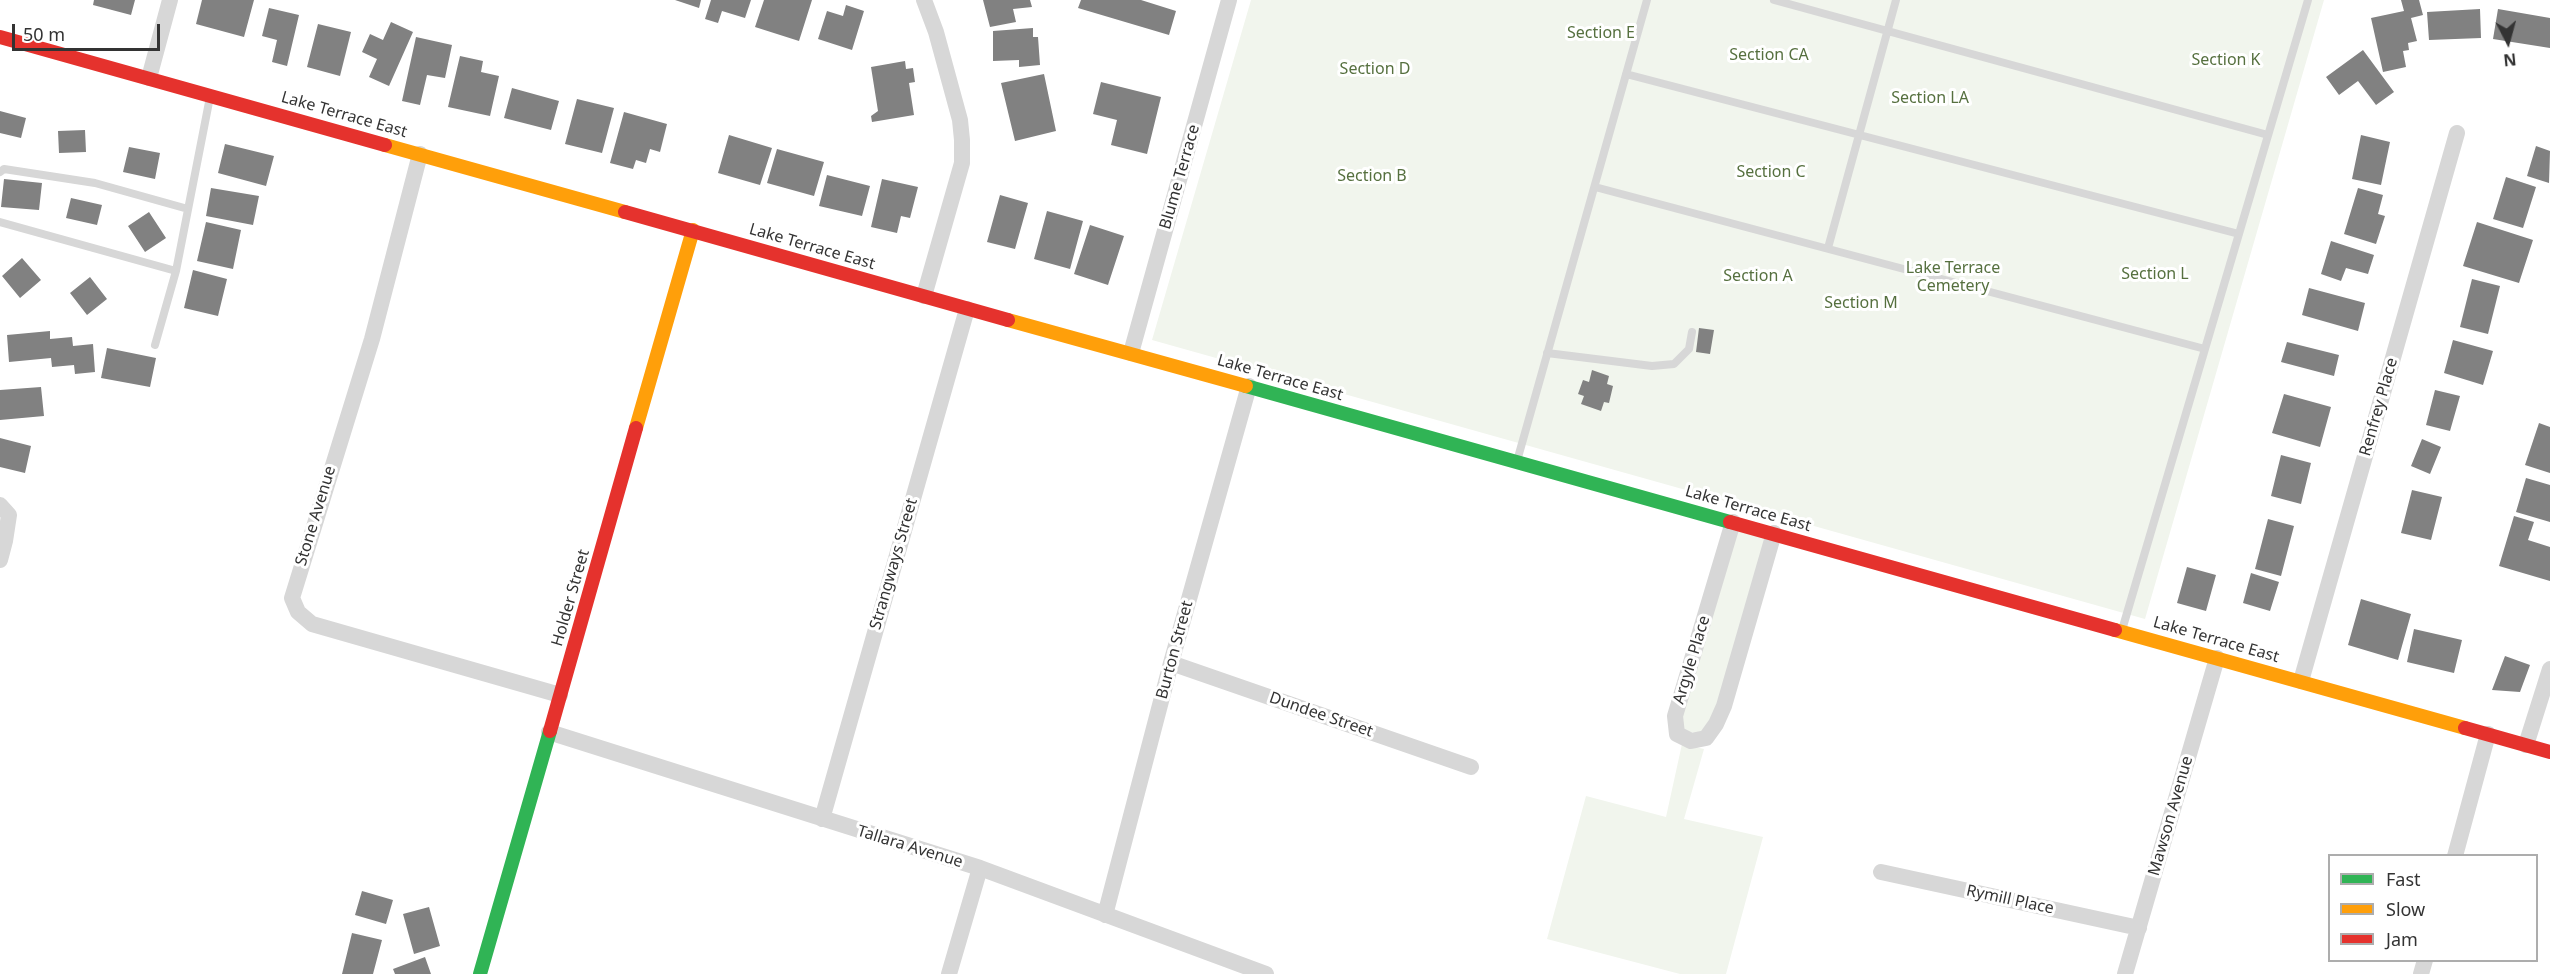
<!DOCTYPE html>
<style>
body{margin:0}
#map{position:relative;width:2550px;height:974px;overflow:hidden;background:#fff;font-family:"Noto Sans",sans-serif}
canvas{display:block}
.legend{position:absolute;left:2328px;top:854px;width:210px;height:108px;box-sizing:border-box;background:#fff;border:2px solid #adadad;margin:0;padding:8px 10px;list-style:none;font-size:18px;color:#333}
.legend li{display:flex;align-items:center;gap:12px;height:30px}
.legend b{width:30px;border:2px solid #adadad}
.north{position:absolute;left:2478px;top:12px;width:60px;height:60px;-webkit-text-stroke:4px #fff;paint-order:stroke;rotate:174deg;font-size:16px;font-weight:700;line-height:24px;text-align:center;color:#333}
.north::after{content:'';display:block;margin:auto;width:21px;height:27px;background:#333;clip-path:polygon(50% 0,100% 100%,50% 72%,0 100%)}
.scale{position:absolute;left:12px;top:24px;width:148px;height:27px;box-sizing:border-box;border:3px solid #333;border-top:0;padding-left:8px;font-size:18px;line-height:21px;white-space:nowrap;color:#333;-webkit-text-stroke:4px #fff;paint-order:stroke}
</style>
<div id="map">
<canvas width="2550" height="974"></canvas>
<ul class="legend">
<li><b style="height:8px;background:#30b455"></b>Fast</li>
<li><b style="height:8px;background:#ff9f0a"></b>Slow</li>
<li><b style="height:8px;background:#e5322d"></b>Jam</li>
</ul>
<div class="north">N</div>
<div class="scale">50 m</div>
</div>
<script>
const ctx = document.querySelector('canvas').getContext('2d');
ctx.lineJoin = 'round';
function fillPath(path, color) { ctx.fillStyle = color; ctx.fill(path, 'evenodd'); }
const toPath = rows => new Path2D(rows.map(r => 'M' + r).join(''));
function stroke(path, color, width, dash) { ctx.strokeStyle = color; ctx.lineWidth = width; ctx.lineCap = dash ? 'butt' : 'round'; ctx.setLineDash(dash || []); ctx.stroke(path); }
function label(font, color, halo, rows, align = 'center') {
  ctx.font = font + ' "Noto Sans",sans-serif'; ctx.lineWidth = 6; ctx.setLineDash([]); ctx.textBaseline = 'middle'; ctx.strokeStyle = halo; ctx.fillStyle = color; for (const [text, x, y, turn = 0] of rows) {
    ctx.save(); ctx.translate(x, y); ctx.rotate((+turn || 0) * Math.PI / 180); ctx.textAlign = isNaN(turn) ? turn : align; if (halo) ctx.strokeText(text, 0, 0); ctx.fillText(text, 0, 0); ctx.restore();
  }
}
fillPath(toPath([
 [1251,0,2324,0,2145,619,1152,340],
 [1736,527,1768,535,1719,706,1704,734,1681,731,1685,698],
 [1682,744,1704,749,1684,819,1763,837,1726,974,1680,974,1547,939,1586,796,1666,817]
]), '#f1f5ed');
fillPath(toPath([
 [94,0,135,0,131,15,93,5],
 [202,0,254,0,244,37,196,24],
 [675,0,701,0,699,8],
 [711,0,751,0,745,18,722,11,718,23,705,19],
 [764,0,812,0,799,41,755,27],
 [983,0,1030,0,1032,7,1013,9,1016,22,990,27],
 [1081,0,1141,0,1176,11,1169,35,1078,8],
 [2401,0,2419,0,2423,15,2411,18,2417,41,2408,43,2409,50,2403,51,2406,67,2383,72,2371,18,2404,11],
 [846,5,864,11,852,50,818,39,827,11,843,16],
 [269,8,299,15,287,66,272,62,277,40,262,36],
 [2480,9,2481,38,2429,40,2427,12],
 [2498,9,2550,18,2550,48,2493,39],
 [391,22,413,32,389,86,369,77,377,59,362,52,370,34,383,40],
 [318,24,351,32,340,76,307,67],
 [1033,28,1033,37,1038,37,1040,65,1019,67,1019,60,993,61,993,31],
 [416,37,452,45,445,78,427,75,420,105,402,101],
 [2363,50,2394,92,2376,105,2358,81,2339,95,2326,77],
 [460,56,483,61,481,72,499,76,490,116,448,107],
 [905,61,906,69,913,68,915,82,909,83,914,115,872,122,871,116,878,111,871,67],
 [1044,74,1056,131,1015,141,1001,83],
 [1101,82,1161,97,1147,154,1111,145,1117,120,1093,114],
 [512,88,559,101,551,130,504,118],
 [577,99,614,108,602,153,565,144],
 [0,111,26,118,21,138,0,133],
 [624,112,667,124,660,152,650,149,646,163,636,160,633,169,610,163],
 [85,130,86,152,59,153,58,131],
 [729,135,772,148,760,185,718,173],
 [2361,135,2390,142,2381,185,2352,179],
 [225,144,274,156,266,186,218,173],
 [2536,146,2550,151,2549,183,2527,176],
 [129,147,160,153,155,179,123,172],
 [777,149,824,162,814,196,767,183],
 [827,175,870,186,862,216,819,206],
 [2506,177,2536,187,2523,228,2493,219],
 [4,179,42,183,39,210,1,207],
 [882,179,918,187,910,218,901,216,897,233,871,227],
 [211,188,259,196,253,225,206,216],
 [2358,188,2383,195,2378,214,2385,216,2376,244,2344,234],
 [1000,195,1028,203,1015,249,987,242],
 [71,198,102,205,97,225,66,218],
 [1047,211,1083,221,1070,269,1034,259],
 [149,212,166,238,145,252,128,226],
 [206,222,241,230,233,269,197,261],
 [2477,222,2533,240,2519,283,2463,266],
 [1090,225,1124,236,1108,285,1074,274],
 [2331,241,2374,255,2368,274,2346,268,2341,281,2321,274],
 [22,258,41,280,20,298,2,276],
 [193,270,227,279,218,316,184,308],
 [90,277,107,299,87,315,70,293],
 [2472,279,2500,286,2488,334,2460,327],
 [2309,288,2365,303,2358,331,2302,315],
 [1699,328,1714,330,1710,354,1696,352],
 [50,331,50,339,72,337,73,346,93,344,95,372,75,374,74,365,52,367,51,358,9,362,7,335],
 [2453,340,2493,351,2483,385,2444,373],
 [2287,342,2339,355,2334,376,2281,362],
 [107,348,156,358,150,387,101,378],
 [1592,370,1609,376,1607,384,1613,386,1609,403,1604,402,1601,411,1581,404,1584,396,1578,394,1583,380,1589,382],
 [41,387,44,416,0,420,0,390],
 [2435,390,2460,396,2450,431,2426,425],
 [2284,394,2331,407,2320,447,2272,433],
 [2539,423,2550,427,2550,473,2525,465],
 [0,438,31,446,25,473,0,467],
 [2422,439,2441,447,2430,474,2411,466],
 [2281,455,2311,463,2301,504,2271,496],
 [2526,478,2550,485,2550,522,2516,512],
 [2412,490,2442,497,2431,540,2401,533],
 [2514,516,2534,522,2528,540,2550,547,2550,581,2499,566],
 [2268,519,2294,526,2281,576,2255,569],
 [2187,567,2216,575,2206,611,2177,603],
 [2251,573,2279,582,2270,611,2243,603],
 [2361,599,2411,614,2398,660,2348,645],
 [2414,629,2462,640,2454,673,2407,662],
 [2505,656,2530,665,2520,692,2492,690],
 [362,891,393,900,386,924,355,915],
 [429,907,440,946,414,954,403,914],
 [352,933,382,940,373,974,342,974],
 [425,957,431,974,395,974,393,969]
]), '#818181');
stroke(toPath([
 [1774,0,2268,135],
 [1626,74,2239,234],
 [0,172,4,169,95,183,188,209],
 [1595,187,2205,349],
 [0,222,176,271,155,345],
 [1828,248,1896,0],
 [176,271,210,97],
 [1547,353,1652,366,1674,364,1689,349,1692,332],
 [1517,461,1647,0],
 [2122,630,2308,0]
]), '#d7d7d7', 8);
stroke(toPath([
 [924,0,936,32,960,120,962,140,962,163,924,296],
 [149,78,170,0],
 [420,154,372,339,292,598,298,612,312,624,560,695],
 [1131,353,1229,0],
 [0,505,9,515,5,541,0,560],
 [1733,522,1675,716,1677,734,1691,741,1706,738,1716,724,1724,706,1774,533],
 [1171,663,1471,767],
 [2301,681,2457,133],
 [549,732,980,868,1266,974],
 [2526,745,2550,669],
 [822,819,967,309],
 [2455,856,2488,734],
 [1881,872,2139,928],
 [1105,915,1171,663,1249,386],
 [949,974,980,868],
 [2125,974,2217,658],
 [2421,974,2425,960]
]), '#d7d7d7', 16);
stroke(toPath([
 [1246,386,1730,522],
 [480,974,550,731]
]), '#30b455', 14);
stroke(toPath([
 [385,145,625,212],
 [1008,320,1246,386],
 [636,428,693,230],
 [2115,630,2465,728]
]), '#ff9f0a', 14);
stroke(toPath([
 [0,37,385,145],
 [625,212,1008,320],
 [1730,522,2115,630],
 [2465,728,2550,752],
 [550,731,636,428]
]), '#e5322d', 14);
label('16px', '#56703f', '#fff', [
 ["Section E",1601,33],
 ["Section CA",1769,55],
 ["Section K",2226,60],
 ["Section D",1375,69],
 ["Section LA",1930,98],
 ["Section C",1771,172],
 ["Section B",1372,176],
 ["Lake Terrace",1953,268],
 ["Cemetery",1953,286],
 ["Section L",2155,274],
 ["Section A",1758,276],
 ["Section M",1861,303]
]);
label('16px', '#333', '#fff', [
 ["Lake Terrace East",344,115,16],
 ["Blume Terrace",1180,177,-74],
 ["Lake Terrace East",812,247,16],
 ["Lake Terrace East",1280,378,16],
 ["Renfrey Place",2379,407,-74],
 ["Lake Terrace East",1748,509,16],
 ["Stone Avenue",316,516,-73],
 ["Strangways Street",894,564,-74],
 ["Holder Street",571,598,-74],
 ["Lake Terrace East",2216,640,16],
 ["Burton Street",1175,650,-75],
 ["Argyle Place",1692,660,-73],
 ["Dundee Street",1321,715,19],
 ["Mawson Avenue",2171,816,-74],
 ["Tallara Avenue",910,847,17],
 ["Rymill Place",2010,900,12]
]);
</script>
